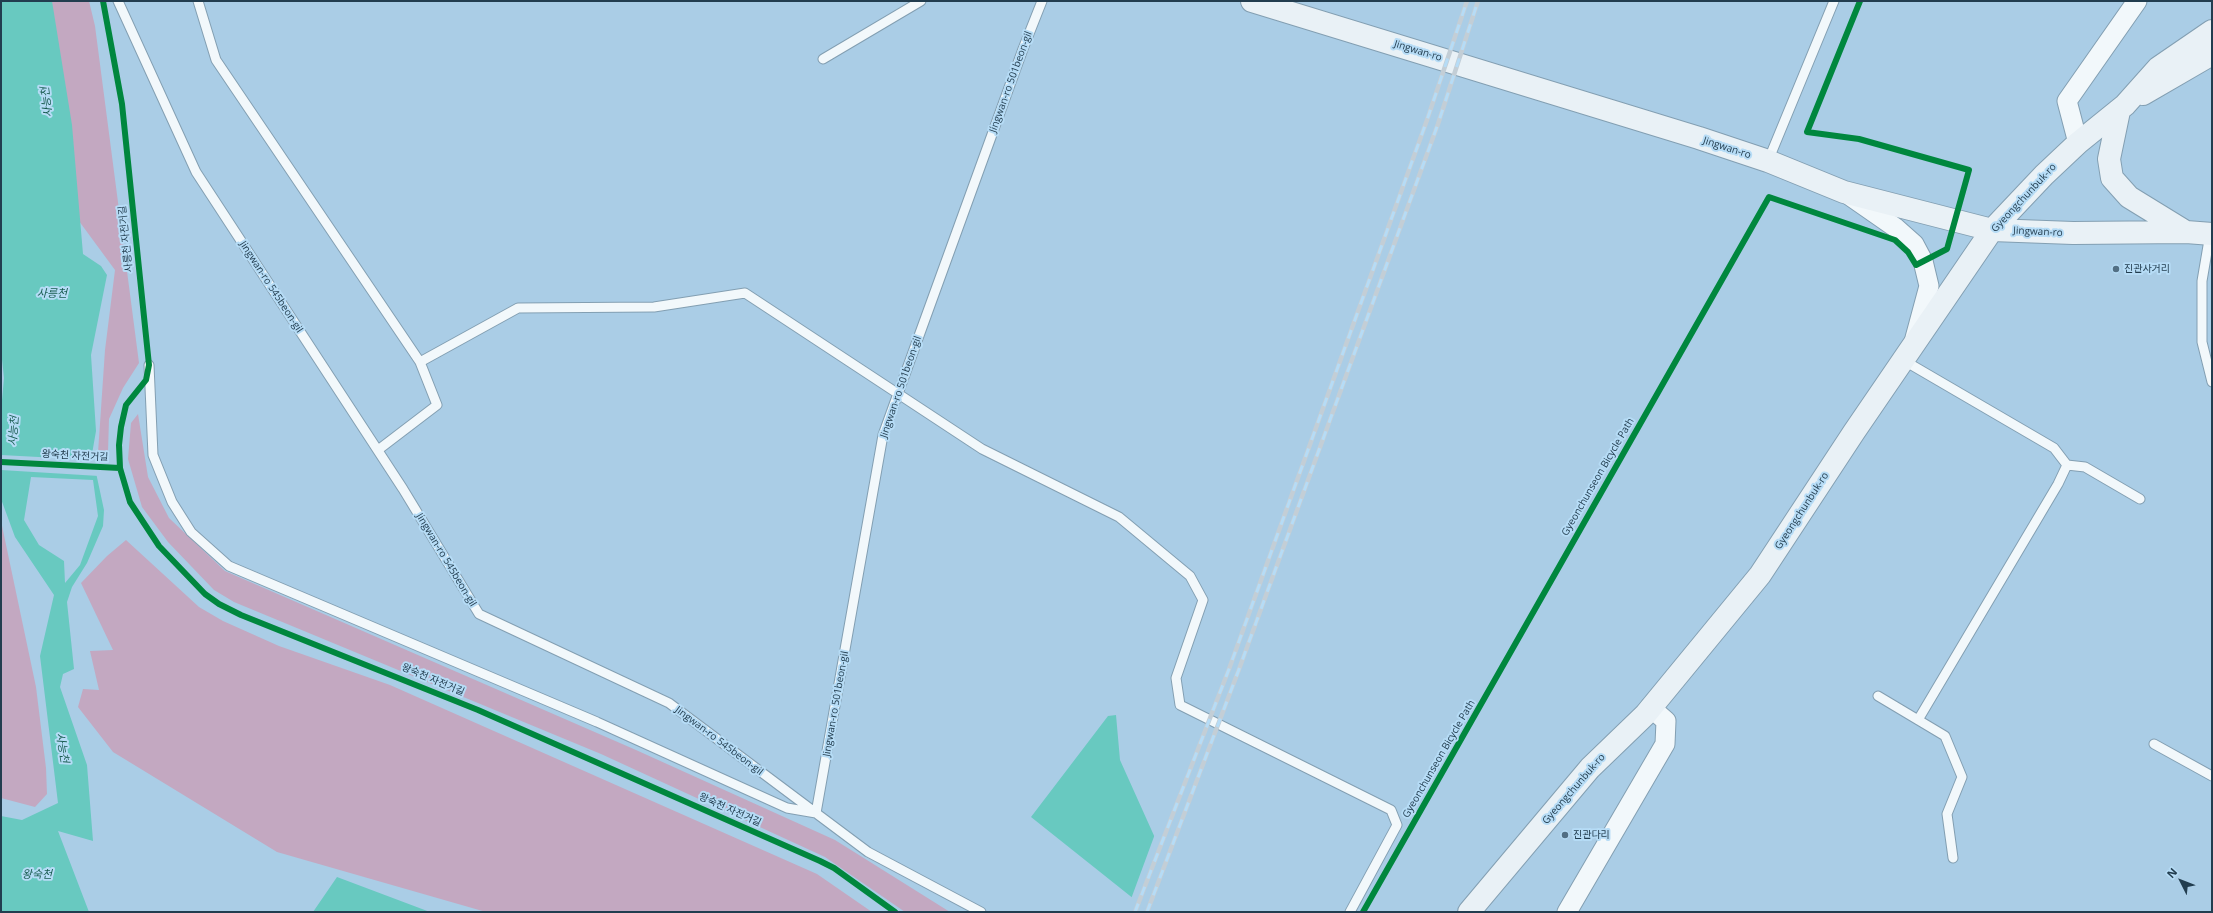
<!DOCTYPE html>
<meta charset="utf-8">
<style>
body{margin:0}
#map{position:relative;width:2213px;height:913px;overflow:hidden;background:#aacde6;font-family:"Open Sans",sans-serif}
canvas{display:block}
.frame{position:absolute;inset:0;border:2px solid #223d4f;pointer-events:none}
.north{position:absolute;left:2161px;top:861px;width:40px;height:40px;-webkit-text-stroke:3px #b6dcf6;paint-order:stroke;rotate:312deg;font-size:11px;font-weight:700;line-height:16px;text-align:center;color:#223d4f}
.north::after{content:'';display:block;margin:auto;width:14px;height:18px;background:#223d4f;clip-path:polygon(50% 0,100% 100%,50% 72%,0 100%)}
</style>
<div id="map">
<canvas width="2213" height="913"></canvas>
<div class="frame"></div>
<div class="north">N</div>
</div>
<script>
const ctx = document.querySelector('canvas').getContext('2d');
ctx.lineJoin = 'round';
function fillPath(path, color) { ctx.fillStyle = color; ctx.fill(path, 'evenodd'); }
const toPath = rows => new Path2D(rows.map(r => 'M' + r).join(''));
function stroke(path, color, width, dash) { ctx.strokeStyle = color; ctx.lineWidth = width; ctx.lineCap = dash ? 'butt' : 'round'; ctx.setLineDash(dash || []); ctx.stroke(path); }
function label(font, color, halo, rows, align = 'center') {
  ctx.font = font + ' "Open Sans","Noto Sans KR",sans-serif'; ctx.lineWidth = 4; ctx.setLineDash([]); ctx.textBaseline = 'middle'; ctx.strokeStyle = halo; ctx.fillStyle = color; for (const [text, x, y, turn = 0] of rows) {
    ctx.save(); ctx.translate(x, y); ctx.rotate((+turn || 0) * Math.PI / 180); ctx.textAlign = isNaN(turn) ? turn : align; if (halo) ctx.strokeText(text, 0, 0); ctx.fillText(text, 0, 0); ctx.restore();
  }
}
fillPath(toPath([
 [1,1,89,1,95,26,139,363,123,388,109,419,108,452,98,453,105,350,115,270,1,115],
 [138,414,148,477,169,518,225,571,636,750,835,840,950,912,905,912,825,857,601,754,234,602,214,590,168,542,142,507,128,459,131,423],
 [1,521,36,687,46,768,47,794,35,807,1,798],
 [126,540,199,607,223,621,279,646,390,685,817,874,872,912,486,912,277,852,113,752,78,707,83,689,99,690,90,651,113,650,81,583,107,556]
]), '#c3a8c1');
fillPath(toPath([
 [1,1,52,1,72,125,83,254,101,266,107,275,91,355,96,431,92,454,104,510,103,526,87,563,72,587,67,602,74,669,63,674,60,687,87,765,93,841,58,831,89,912,1,912,1,816,22,820,58,803,40,656,54,595,15,537,1,499,1,411,4,378,1,350],
 [31,477,93,480,98,516,80,565,65,583,64,561,39,545,24,520],
 [1116,715,1120,760,1169,869,1144,907,1031,817,1108,716],
 [337,877,430,912,313,912]
]), '#68c9c0');
fillPath(toPath([
 [1,455,95,460,99,476,1,470],
 [1155,834,1171,869,1144,909,1131,899]
]), '#aacde6');
const lane = toPath([
 [118,1,196,172,403,489,479,614,669,703,868,852,981,912],
 [198,1,216,60,420,362,437,405,378,450],
 [823,59,921,1],
 [1768,161,1834,1],
 [2210,234,2202,281,2202,342,2212,382],
 [1903,360,2054,448,2067,465,2058,484,1918,720],
 [420,362,518,308,654,307,745,293,982,449,1119,517,1190,576,1203,600,1176,678,1180,705,1391,810,1397,825,1350,912],
 [149,365,153,455,172,502,191,532,229,566,597,722,787,808,816,813,883,435,1023,49,1042,1],
 [2067,465,2085,467,2140,499],
 [1878,696,1945,736,1962,777,1947,814,1953,858],
 [2154,744,2212,776]
]);
const street = toPath([
 [2078,143,2067,101,2137,1],
 [1850,196,1896,228,1914,244,1923,261,1929,286,1915,338],
 [1567,912,1665,744,1666,721,1650,707]
]);
const secondary = toPath([
 [1252,1,1699,138,1768,161,1844,192,1992,230,2073,233,2186,232,2212,234],
 [2143,94,2212,54],
 [2119,111,2109,159,2112,178,2129,197,2186,232],
 [1469,912,1590,768,1645,715,1760,575,1854,432,1992,230,2044,175,2078,143,2125,105,2158,68,2212,31]
]);
stroke(lane, '#839fb2', 11);
stroke(street, '#839fb2', 21);
stroke(secondary, '#839fb2', 24);
stroke(lane, '#f2f8fb', 9);
stroke(street, '#f2f8fb', 19);
stroke(secondary, '#e9f1f6', 22);
const rail = toPath([
 [1135,912,1229,669,1427,120,1467,1],
 [1147,912,1238,672,1438,124,1478,1]
]);
stroke(rail, '#c3ced6', 4.5);
stroke(rail, '#b6dcf6', 3, [9]);
stroke(toPath([
 [103,1,122,104,149,365,146,380,126,405,121,427,119,445,120,468,130,502,159,546,205,594,219,604,241,615,478,710,820,861,834,868,895,912],
 [1,462,120,468],
 [1363,912,1769,197,1895,240,1908,252,1916,265,1947,249,1969,170,1859,139,1807,132,1860,1]
]), '#00873e', 6);
for (const [x, y, r, color] of [
 [2116,269,4,"#526f84"],
 [1565,835,4,"#526f84"]
]) { const dot = new Path2D(); dot.arc(x, y, r, 0, 2 * Math.PI); ctx.fillStyle = color; ctx.fill(dot); stroke(dot, '#b6dcf6', 1.5); }
label('10px', '#223d4f', '#b6dcf6', [
 ["Jingwan-ro",1418,51,17],
 ["Jingwan-ro 501beon-gil",1011,82,-70],
 ["Jingwan-ro",1727,148,18],
 ["Gyeongchunbuk-ro",2024,198,-47],
 ["Jingwan-ro",2038,232,3],
 ["사릉천 자전거길",126,239,-96],
 ["Jingwan-ro 545beon-gil",271,287,57],
 ["Jingwan-ro 501beon-gil",901,387,-71],
 ["왕숙천 자전거길",75,456,3],
 ["Gyeonchunseon Bicycle Path",1598,477,-60],
 ["Gyeongchunbuk-ro",1802,511,-57],
 ["Jingwan-ro 545beon-gil",446,560,59],
 ["왕숙천 자전거길",433,680,23],
 ["Jingwan-ro 501beon-gil",836,704,-80],
 ["Jingwan-ro 545beon-gil",719,741,37],
 ["Gyeonchunseon Bicycle Path",1439,759,-60],
 ["Gyeongchunbuk-ro",1574,789,-49],
 ["왕숙천 자전거길",730,810,24]
]);
label('10px', '#223d4f', '#b6dcf6', [
 ["진관사거리",2124,269],
 ["진관다리",1573,835]
], 'left');
label('italic 11px', '#195c50', '#b6dcf6', [
 ["사능천",47,102,-97],
 ["사릉천",52,294],
 ["사능천",14,431,-86],
 ["사능천",62,748,80],
 ["왕숙천",37,875]
]);
</script>
